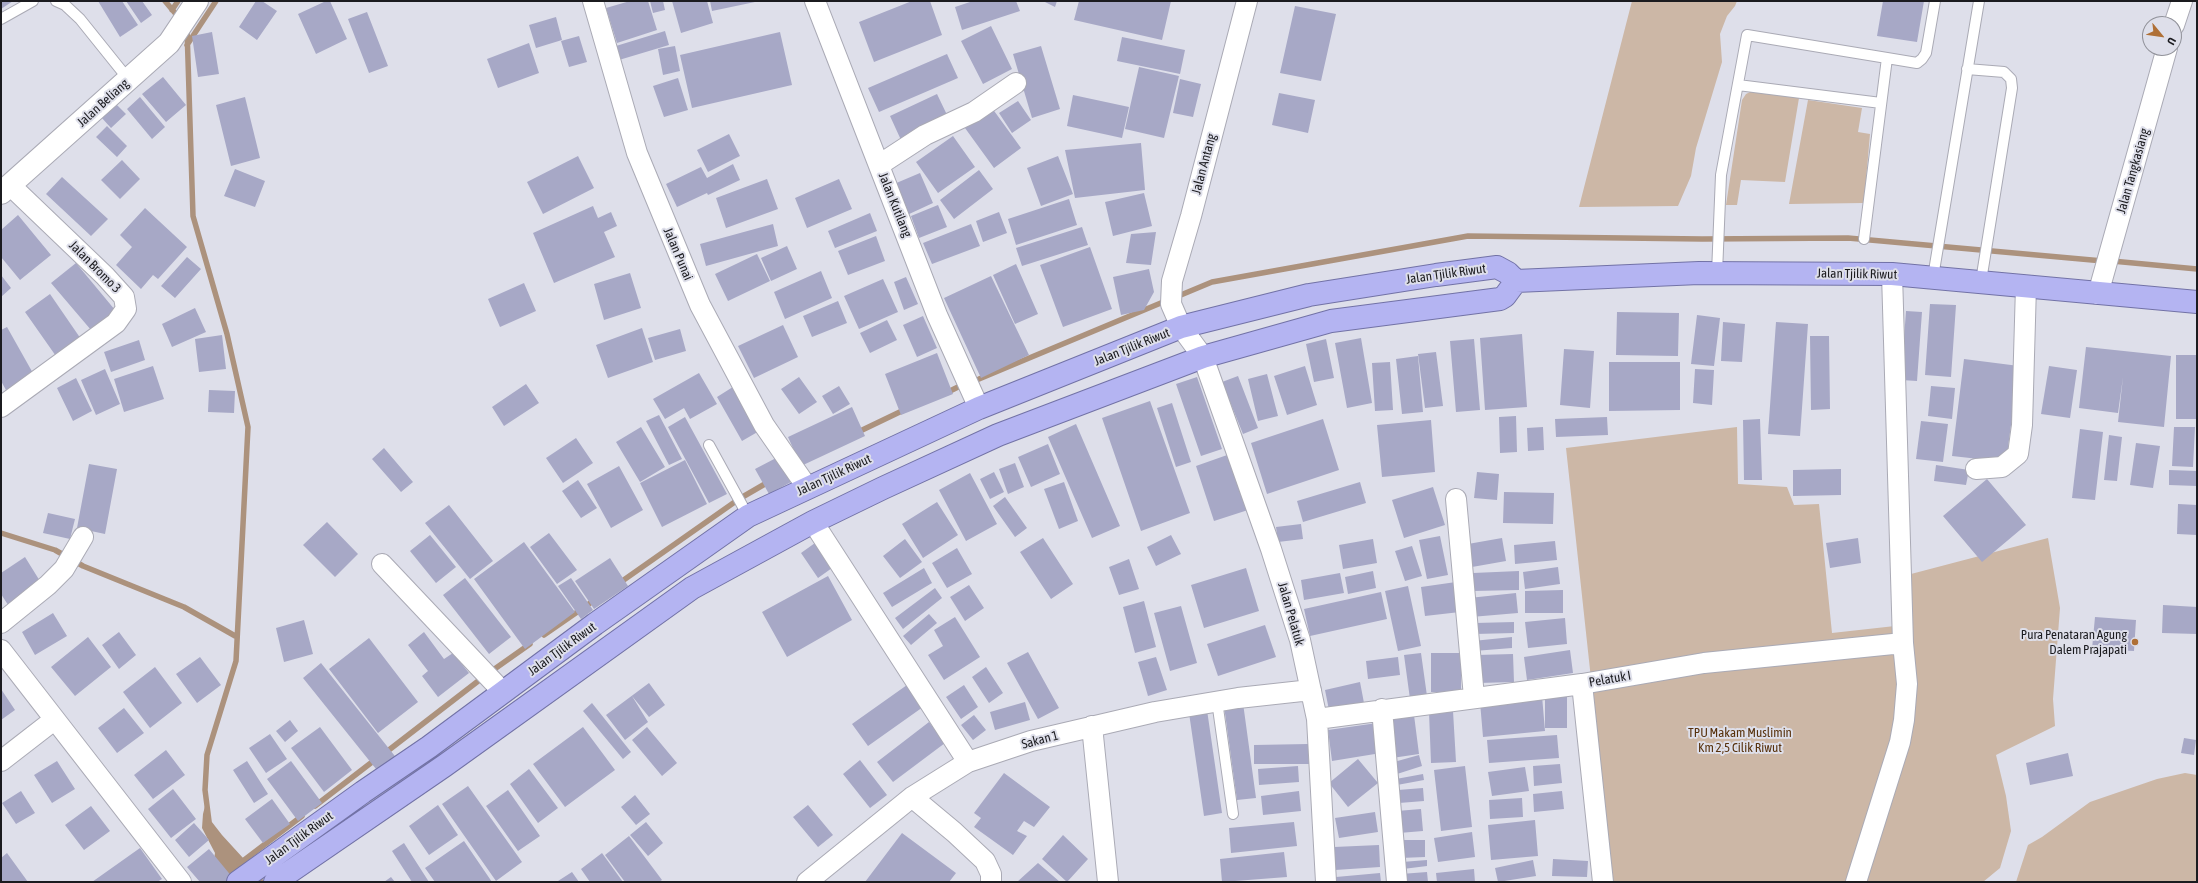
<!DOCTYPE html>
<style>
body{margin:0}
#map{position:relative;width:2198px;height:883px;overflow:hidden;background:#dedfea;font-family:"Asap Condensed",sans-serif}
canvas{display:block}
.frame{position:absolute;inset:0;border:2px solid #1b1b1f;pointer-events:none}
.north{position:absolute;left:2142px;top:16px;width:40px;height:40px;box-sizing:border-box;background:#dedfea;border:1px solid #909199;border-radius:50%;rotate:119deg;font-size:11px;font-weight:700;line-height:16px;text-align:center;color:#1b1b1f}
.north::after{content:'';display:block;margin:auto;width:14px;height:18px;background:#af7036;clip-path:polygon(50% 0,100% 100%,50% 72%,0 100%)}
</style>
<div id="map">
<canvas width="2198" height="883"></canvas>
<div class="frame"></div>
<div class="north">U</div>
</div>
<script>
const ctx = document.querySelector('canvas').getContext('2d');
ctx.lineJoin = 'round';
function fillPath(path, color) { ctx.fillStyle = color; ctx.fill(path, 'evenodd'); }
const toPath = rows => new Path2D(rows.map(r => 'M' + r).join(''));
function stroke(path, color, width, dash) { ctx.strokeStyle = color; ctx.lineWidth = width; ctx.lineCap = dash ? 'butt' : 'round'; ctx.setLineDash(dash || []); ctx.stroke(path); }
function label(font, color, halo, rows, align = 'center') {
  ctx.font = font + ' "Asap Condensed",sans-serif'; ctx.lineWidth = 4; ctx.setLineDash([]); ctx.textBaseline = 'middle'; ctx.strokeStyle = halo; ctx.fillStyle = color; for (const [text, x, y, turn = 0] of rows) {
    ctx.save(); ctx.translate(x, y); ctx.rotate((+turn || 0) * Math.PI / 180); ctx.textAlign = isNaN(turn) ? turn : align; if (halo) ctx.strokeText(text, 0, 0); ctx.fillText(text, 0, 0); ctx.restore();
  }
}
fillPath(toPath([
 [1632,1,1737,1,1735,6,1727,16,1720,34,1722,62,1696,148,1691,176,1678,206,1579,207],
 [1752,91,1799,98,1785,182,1741,180,1737,205,1726,205,1742,100,1746,94],
 [1808,100,1862,108,1858,132,1870,134,1864,203,1789,204],
 [1737,427,1738,484,1787,487,1794,505,1819,504,1832,633,1913,624,1911,574,2048,538,2060,608,2053,699,2055,726,1996,755,2006,796,2011,831,2000,868,1983,882,1613,882,1566,448],
 [2185,773,2197,775,2197,882,2016,882,2028,845,2042,837,2090,802,2157,779]
]), '#ccb7a6');
fillPath(toPath([
 [206,802,208,817,222,835,265,882,220,882,212,871,215,853,202,828,203,814]
]), '#ac927d');
stroke(toPath([
 [165,1,180,19],
 [172,10,178,1],
 [187,29,193,216,227,334,248,427,236,661,207,755,205,790,209,821],
 [187,45,216,1],
 [2112,261,2197,269],
 [1176,297,1212,282,1468,236,1702,239,1848,238,2103,261],
 [979,379,1168,300],
 [946,393,958,387],
 [856,433,906,409],
 [1,533,55,550,83,566,184,607,237,637],
 [618,584,739,499,770,481],
 [544,635,596,599],
 [385,753,486,675,530,644],
 [315,806,376,759],
 [239,864,302,816]
]), '#ac927d', 5.5);
fillPath(toPath([
 [1,1,13,1,1,9],
 [98,1,122,1,138,25,120,37],
 [126,1,142,1,152,15,141,23],
 [256,1,262,1,277,11,257,40,239,27],
 [326,1,330,1,347,39,316,54,298,14],
 [630,1,648,1,657,30,617,43,606,8],
 [650,1,663,1,665,10,653,13],
 [672,1,707,1,713,23,681,33],
 [710,1,755,1,755,2,712,11],
 [912,1,930,1,942,35,874,62,859,22],
 [973,1,1016,1,1020,11,962,30,955,7],
 [1043,1,1057,1,1055,7],
 [1079,1,1171,1,1162,40,1074,20],
 [1883,1,1924,1,1917,42,1877,36],
 [1295,6,1336,14,1321,81,1280,73],
 [367,12,388,66,369,73,348,19],
 [556,17,562,40,536,48,529,25],
 [991,26,1012,69,983,84,961,41],
 [665,31,669,45,619,60,616,46],
 [212,32,219,74,198,77,192,36],
 [780,32,792,85,692,108,680,55],
 [579,36,587,62,569,67,561,41],
 [1122,37,1185,50,1180,74,1117,61],
 [529,43,539,73,498,88,487,59],
 [675,46,680,71,663,75,658,49],
 [1041,46,1060,109,1032,118,1013,54],
 [947,54,958,78,879,112,868,88],
 [1139,67,1179,76,1164,138,1125,129],
 [163,77,186,105,166,122,142,94],
 [678,78,688,110,664,117,653,86],
 [1180,79,1201,84,1193,117,1173,113],
 [1279,93,1315,100,1308,133,1272,125],
 [937,94,948,117,901,140,890,116],
 [1073,95,1129,107,1122,138,1067,126],
 [140,97,165,127,152,139,127,109],
 [245,97,260,158,231,166,216,105],
 [1018,101,1031,120,1012,133,999,113],
 [115,103,126,114,111,128,101,117],
 [992,108,1021,148,994,168,965,128],
 [107,126,127,146,117,157,96,137],
 [729,134,740,156,708,172,697,150],
 [953,136,975,167,938,193,916,162],
 [1141,143,1145,190,1075,198,1065,150],
 [578,156,594,188,543,214,527,182],
 [1058,156,1073,194,1041,206,1027,168],
 [122,160,140,179,120,199,101,180],
 [733,164,740,180,708,195,707,193,677,207,666,184,701,167,707,178],
 [235,169,265,181,255,207,224,196],
 [979,170,993,189,954,219,940,200],
 [920,173,933,203,907,215,894,184],
 [62,177,108,219,91,236,46,194],
 [767,179,778,209,726,228,716,198],
 [839,179,852,209,807,228,795,198],
 [1144,193,1152,226,1113,236,1105,202],
 [1069,199,1077,225,1016,245,1008,219],
 [938,205,947,227,919,238,911,216],
 [593,206,598,218,611,212,617,226,604,232,615,257,554,283,533,233],
 [145,208,187,247,158,279,153,275,141,289,116,265,132,247,120,235],
 [999,212,1007,233,983,242,976,221],
 [870,213,877,231,835,248,828,231],
 [18,215,51,255,20,280,1,257,1,230],
 [773,224,778,246,706,266,700,244],
 [971,224,980,246,932,264,923,243],
 [1082,227,1088,245,1022,266,1016,248],
 [1156,232,1151,265,1126,263,1131,234],
 [876,236,885,261,848,275,838,251],
 [787,246,797,269,771,281,761,258],
 [1090,247,1112,309,1063,327,1040,265],
 [757,254,770,281,728,301,715,274],
 [187,257,201,269,175,298,161,286],
 [76,263,115,310,91,330,51,283],
 [1016,264,1038,314,1015,324,993,275],
 [1149,269,1154,292,1144,310,1121,315,1113,277],
 [821,271,832,298,785,319,774,292],
 [630,273,641,308,604,320,594,284],
 [1,275,11,288,1,297],
 [991,276,1029,355,981,378,944,298],
 [906,277,918,304,904,310,894,282],
 [883,279,898,312,859,329,844,296],
 [524,283,536,311,500,327,488,299],
 [50,294,83,342,58,359,25,312],
 [838,301,847,323,812,337,803,316],
 [1930,304,1956,305,1951,377,1925,375],
 [195,308,206,332,172,347,162,324],
 [1906,311,1922,312,1917,381,1901,380],
 [1617,312,1679,313,1678,356,1616,355],
 [1697,315,1720,318,1714,366,1691,364],
 [923,316,937,348,917,357,903,325],
 [887,320,897,340,870,353,860,333],
 [1723,322,1745,324,1742,362,1721,361],
 [1776,322,1808,324,1800,436,1768,434],
 [783,325,798,357,754,378,738,346],
 [7,327,34,375,6,390,1,381,1,330],
 [642,328,653,362,608,378,596,345],
 [680,329,686,351,655,360,648,338],
 [1522,334,1527,407,1485,410,1480,338],
 [222,335,226,369,199,372,195,339],
 [1810,336,1829,336,1830,409,1811,410],
 [1361,338,1372,403,1347,408,1335,343],
 [1326,339,1334,378,1314,382,1306,344],
 [1474,339,1480,410,1456,412,1450,341],
 [139,340,145,360,111,372,104,352],
 [2086,347,2171,356,2164,427,2118,422,2123,377,2118,413,2079,408],
 [1564,349,1594,351,1590,408,1560,405],
 [1436,352,1443,406,1425,408,1418,354],
 [937,353,953,394,901,415,885,374],
 [2176,355,2196,355,2196,419,2176,419],
 [1418,356,1423,412,1402,414,1396,359],
 [1964,359,2019,366,2006,462,1952,456],
 [1390,362,1393,410,1375,411,1372,363],
 [1609,362,1680,362,1680,410,1609,411],
 [153,366,164,399,124,412,114,379],
 [1305,366,1317,405,1287,415,1274,376],
 [2049,366,2077,370,2070,418,2041,414],
 [105,369,120,404,96,415,81,380],
 [1695,369,1714,370,1712,405,1693,403],
 [699,373,717,404,690,419,684,408,665,419,653,399],
 [1267,374,1278,416,1258,421,1248,379],
 [1238,376,1258,428,1243,434,1222,382],
 [799,377,817,402,799,414,781,389],
 [1197,377,1222,449,1201,456,1176,384],
 [76,378,92,411,73,421,57,388],
 [526,384,539,403,504,426,492,407],
 [736,385,761,430,742,441,717,397],
 [839,386,850,404,833,414,822,396],
 [1931,386,1955,388,1952,419,1928,416],
 [209,390,235,391,234,413,208,412],
 [1150,401,1190,513,1141,531,1102,418],
 [1172,403,1191,462,1176,467,1157,408],
 [852,407,865,436,801,466,788,437],
 [659,415,682,459,669,465,646,421],
 [1516,416,1517,452,1500,453,1499,417],
 [685,417,727,494,709,503,668,427],
 [1607,417,1608,435,1556,437,1555,419],
 [1323,419,1339,470,1267,494,1251,443],
 [1760,419,1762,480,1744,480,1743,420],
 [1431,420,1435,472,1382,477,1377,425],
 [1921,421,1948,424,1943,462,1916,459],
 [1076,424,1120,526,1092,538,1048,437],
 [641,427,665,467,640,482,616,442],
 [1543,427,1544,450,1528,451,1527,428],
 [2174,427,2195,427,2193,467,2172,466],
 [2080,429,2103,432,2095,500,2072,498],
 [2109,435,2122,437,2117,481,2104,480],
 [576,438,593,463,563,483,546,458],
 [2136,443,2160,446,2153,488,2130,485],
 [1048,444,1060,474,1031,487,1018,457],
 [384,448,413,482,401,492,372,459],
 [1230,454,1248,510,1214,521,1196,466],
 [778,457,791,482,769,494,755,469],
 [685,460,707,504,662,527,640,483],
 [1015,463,1024,487,1008,494,999,469],
 [89,464,117,469,105,534,77,528],
 [1936,465,1969,470,1966,485,1934,481],
 [619,466,643,510,611,528,587,484],
 [1841,469,1841,495,1793,496,1793,470],
 [2169,470,2197,471,2197,486,2169,485],
 [994,472,1004,492,990,499,980,479],
 [1477,472,1499,474,1497,500,1474,498],
 [970,473,997,524,966,541,939,490],
 [1987,479,2026,525,1982,562,1943,516],
 [578,480,597,508,581,518,562,491],
 [1064,482,1078,521,1059,529,1044,489],
 [1360,482,1366,503,1303,522,1297,501],
 [1433,487,1445,525,1404,538,1392,500],
 [1504,492,1554,493,1553,524,1503,523],
 [1005,497,1027,528,1015,537,993,506],
 [937,502,958,535,923,558,902,524],
 [2178,504,2197,505,2197,535,2177,534],
 [449,505,493,561,470,579,425,523],
 [48,513,75,519,70,539,43,533],
 [327,522,358,554,335,577,303,545],
 [1301,524,1303,539,1278,542,1276,527],
 [549,533,577,570,557,584,530,547],
 [430,535,456,567,436,583,410,551],
 [1171,535,1181,554,1156,566,1147,547],
 [1440,536,1448,575,1427,579,1419,540],
 [1043,538,1073,584,1051,599,1020,552],
 [1502,538,1506,561,1472,567,1468,544],
 [1858,538,1861,563,1830,568,1826,543],
 [905,539,922,562,900,578,883,556],
 [1373,539,1377,563,1343,569,1339,545],
 [1555,541,1557,560,1515,564,1514,545],
 [524,542,575,612,525,649,474,579],
 [815,543,832,568,818,578,801,553],
 [1412,546,1422,576,1405,581,1395,551],
 [957,548,972,574,947,588,932,563],
 [25,557,43,586,10,608,1,594,1,573],
 [610,558,628,586,594,609,575,581],
 [1129,559,1139,589,1119,595,1109,567],
 [1558,567,1560,584,1525,589,1523,572],
 [924,568,932,583,892,607,883,593],
 [1246,568,1259,611,1204,628,1191,585],
 [1373,571,1376,588,1348,594,1345,577],
 [1519,571,1519,590,1473,591,1473,573],
 [1340,573,1344,593,1304,600,1301,580],
 [828,576,852,620,787,657,762,612],
 [465,578,511,637,489,654,443,595],
 [571,578,593,610,581,619,558,586],
 [1456,582,1460,612,1425,616,1421,587],
 [969,585,984,608,965,621,950,597],
 [1408,586,1421,646,1398,651,1385,591],
 [935,588,942,598,903,629,895,618],
 [1563,590,1563,613,1525,613,1525,591],
 [1381,592,1387,619,1310,636,1304,609],
 [1516,593,1518,613,1471,617,1469,598],
 [1144,601,1156,647,1135,653,1123,607],
 [2163,605,2197,607,2197,634,2162,633],
 [1181,606,1197,663,1170,671,1154,613],
 [53,613,67,636,35,655,22,632],
 [929,614,937,623,911,645,903,636],
 [955,617,980,657,944,680,928,655,943,646,934,630],
 [2095,617,2136,620,2134,651,2092,649],
 [1565,618,1567,644,1528,648,1525,622],
 [304,620,313,654,284,662,276,628],
 [1514,622,1514,633,1475,634,1475,623],
 [1265,625,1276,657,1218,676,1207,644],
 [119,632,136,655,119,669,102,645],
 [424,632,444,659,453,653,469,673,438,697,422,676,428,671,408,645],
 [88,637,111,667,75,696,51,667],
 [1512,637,1512,648,1474,651,1473,641],
 [369,638,418,702,378,733,329,669],
 [1570,650,1573,673,1527,680,1524,657],
 [1028,652,1059,708,1038,719,1007,663],
 [1421,653,1427,696,1410,699,1404,655],
 [1431,653,1461,653,1461,692,1431,692],
 [1513,654,1514,682,1478,683,1477,655],
 [200,657,221,685,197,703,176,674],
 [1156,657,1167,690,1148,696,1138,662],
 [1398,657,1400,675,1368,679,1366,661],
 [321,663,398,760,380,774,303,678],
 [155,667,182,703,150,728,123,692],
 [986,667,1003,693,989,703,972,677],
 [1360,682,1364,703,1329,710,1325,690],
 [649,683,665,705,649,717,632,696,648,722,625,740,606,715],
 [907,685,923,707,868,746,852,724],
 [964,685,978,707,961,719,946,697],
 [1,689,15,710,1,720],
 [1545,691,1567,691,1567,728,1545,728],
 [1542,696,1545,731,1483,737,1480,702],
 [1025,702,1030,720,995,730,990,712],
 [592,703,631,752,623,759,583,711],
 [1243,703,1256,798,1237,800,1224,706],
 [124,708,144,733,117,753,98,728],
 [1207,710,1222,813,1204,816,1189,713],
 [1453,711,1456,762,1431,763,1429,712],
 [974,715,986,730,973,740,961,725],
 [1414,715,1419,754,1392,758,1387,718],
 [290,720,298,731,285,742,276,731],
 [929,722,945,743,893,782,877,762],
 [1377,723,1381,753,1332,761,1328,730],
 [320,727,352,770,324,792,291,748],
 [583,727,615,770,565,807,533,764],
 [647,727,677,763,662,776,632,740],
 [270,734,287,759,266,773,249,748],
 [1557,735,1559,758,1489,763,1487,740],
 [2184,738,2196,740,2194,755,2181,753],
 [1308,744,1309,764,1254,764,1254,745],
 [166,750,185,775,153,799,134,775],
 [2068,753,2073,776,2030,785,2026,763],
 [1419,755,1422,766,1397,774,1394,762],
 [1358,759,1378,783,1348,807,1329,783],
 [860,760,887,795,870,808,843,774],
 [57,761,75,789,52,803,34,775],
 [247,761,268,794,254,803,233,770],
 [291,761,322,803,298,821,267,779],
 [1560,764,1562,783,1534,786,1533,766],
 [1298,766,1299,782,1259,785,1258,769],
 [1465,766,1472,827,1441,831,1434,770],
 [1525,767,1529,791,1492,796,1488,772],
 [529,769,558,808,538,823,510,784],
 [1004,773,1050,807,1034,827,1024,821,1017,831,1027,836,1013,855,974,827,981,818,974,813],
 [1423,774,1424,780,1397,785,1396,779],
 [468,786,522,862,496,881,442,804],
 [1423,788,1424,801,1399,803,1398,790],
 [173,789,196,819,171,838,148,809],
 [508,790,540,836,518,851,486,806],
 [21,791,35,813,16,824,2,803],
 [1299,791,1301,811,1263,815,1261,796],
 [1562,791,1564,809,1534,812,1533,794],
 [635,795,650,814,636,825,621,807],
 [1522,798,1523,817,1490,819,1489,800],
 [272,799,290,824,263,843,245,819],
 [438,805,458,835,429,855,409,826],
 [808,805,833,835,818,847,793,817],
 [91,806,110,831,84,850,65,825],
 [1421,809,1423,831,1399,833,1397,811],
 [1375,812,1378,832,1339,838,1335,818],
 [1535,820,1538,856,1491,860,1488,825],
 [646,822,663,843,648,856,630,835],
 [1294,822,1297,846,1231,853,1229,828],
 [194,823,209,840,189,857,175,840],
 [1472,832,1475,857,1438,862,1434,838],
 [902,833,956,873,949,882,865,882],
 [1063,835,1088,859,1067,882,1042,859],
 [629,836,662,880,659,882,625,882,605,855],
 [1400,840,1425,840,1425,857,1400,858],
 [464,841,492,882,435,882,425,868],
 [404,843,429,882,412,882,392,851],
 [1379,845,1380,867,1335,870,1334,847],
 [140,848,162,879,157,882,92,882],
 [209,849,233,878,227,882,200,882,187,867],
 [1284,852,1287,877,1222,882,1220,859],
 [7,853,28,882,1,882,1,858],
 [602,853,623,882,590,882,581,869],
 [1553,859,1588,861,1587,877,1552,876],
 [1427,860,1427,866,1403,869,1402,862],
 [1533,860,1536,876,1498,882,1495,868],
 [1038,863,1060,882,1017,882],
 [1474,869,1475,882,1437,882,1436,873],
 [572,872,579,882,558,882,558,881],
 [1427,872,1428,882,1402,882,1401,874],
 [1380,873,1381,882,1336,882,1336,877],
 [391,877,395,882,384,882]
]), '#a7a8c6');
const service = toPath([
 [56,1,65,5,80,19,129,80],
 [1,19,33,1],
 [1887,58,1917,63,1922,59,1926,53,1935,1],
 [1967,69,2004,72,2011,79,2012,88,1981,281],
 [1738,85,1881,103],
 [1717,273,1721,175,1747,35,1887,58,1864,239],
 [1933,277,1979,1],
 [709,445,748,516],
 [1217,701,1233,814]
]);
const minor = toPath([
 [593,1,637,153,700,305,764,425,807,487],
 [815,1,937,315,979,408],
 [1247,1,1191,216,1172,281,1171,304,1181,327,1203,357,1271,549,1300,640,1317,719,1326,882],
 [2174,25,2182,1],
 [879,165,925,135,974,112,1016,83],
 [2098,294,2167,48],
 [1,407,116,323,126,309,124,297,105,276,11,186],
 [1976,469,2002,467,2018,454,2022,425,2026,286],
 [1456,499,1474,697],
 [813,522,968,762],
 [382,564,503,692],
 [1,623,48,585,64,569,83,537],
 [1,650,181,882],
 [1582,684,1603,882],
 [1382,709,1397,882],
 [1317,719,1582,684,1704,663,1903,643],
 [1092,726,1108,882],
 [1,761,54,720],
 [912,797,954,832,985,861,991,874,991,882],
 [807,882,912,797,968,762,1031,741,1155,712,1238,698,1311,690],
 [1856,882,1900,742,1904,720,1907,684,1903,643,1892,274]
]);
const tertiary = toPath([
 [1,193,169,43,197,1]
]);
const trunk = toPath([
 [238,882,363,792,429,747,595,624,748,516,979,408,1181,327,1309,295,1436,275,1497,267,1508,273,1516,281,1699,273,1892,274,2197,302],
 [275,882,444,766,692,588,813,522,883,488,998,435,1203,357,1331,321,1500,299,1505,296,1516,281]
]);
stroke(service, '#aaaab5', 12);
stroke(minor, '#aaaab5', 22);
stroke(tertiary, '#aaaab5', 24);
stroke(trunk, '#7272a6', 24);
stroke(service, '#fff', 10);
stroke(minor, '#fff', 20);
stroke(tertiary, '#fff', 22);
stroke(trunk, '#b4b4f2', 22);
for (const [x, y, r, color] of [
 [2135,642,4,"#af7036"]
]) { const dot = new Path2D(); dot.arc(x, y, r, 0, 2 * Math.PI); ctx.fillStyle = color; ctx.fill(dot); stroke(dot, '#dedfea', 1.5); }
label('13px', '#1b1b1f', '#dedfea', [
 ["Jalan Beliang",103,103,-42],
 ["Jalan Antang",1204,164,-75],
 ["Jalan Tangkasiang",2133,171,-74],
 ["Jalan Kutilang",895,205,68],
 ["Jalan Punai",678,254,67],
 ["Jalan Bromo 3",95,267,45],
 ["Jalan Tjilik Riwut",1446,274,-8],
 ["Jalan Tjilik Riwut",1857,274,1],
 ["Jalan Tjilik Riwut",1132,347,-22],
 ["Jalan Tjilik Riwut",834,475,-25],
 ["Jalan Pelatuk",1291,614,74],
 ["Jalan Tjilik Riwut",562,649,-36],
 ["Pelatuk I",1610,679,-10],
 ["Sakan 1",1040,740,-15],
 ["Jalan Tjilik Riwut",299,838,-36]
]);
label('13px', '#1b1b1f', '#dedfea', [
 ["Pura Penataran Agung",2127,635],
 ["Dalem Prajapati",2127,650]
], 'right');
label('13px', '#57310c', '#dedfea', [
 ["TPU Makam Muslimin",1740,733],
 ["Km 2,5 Cilik Riwut",1740,748]
]);
</script>
